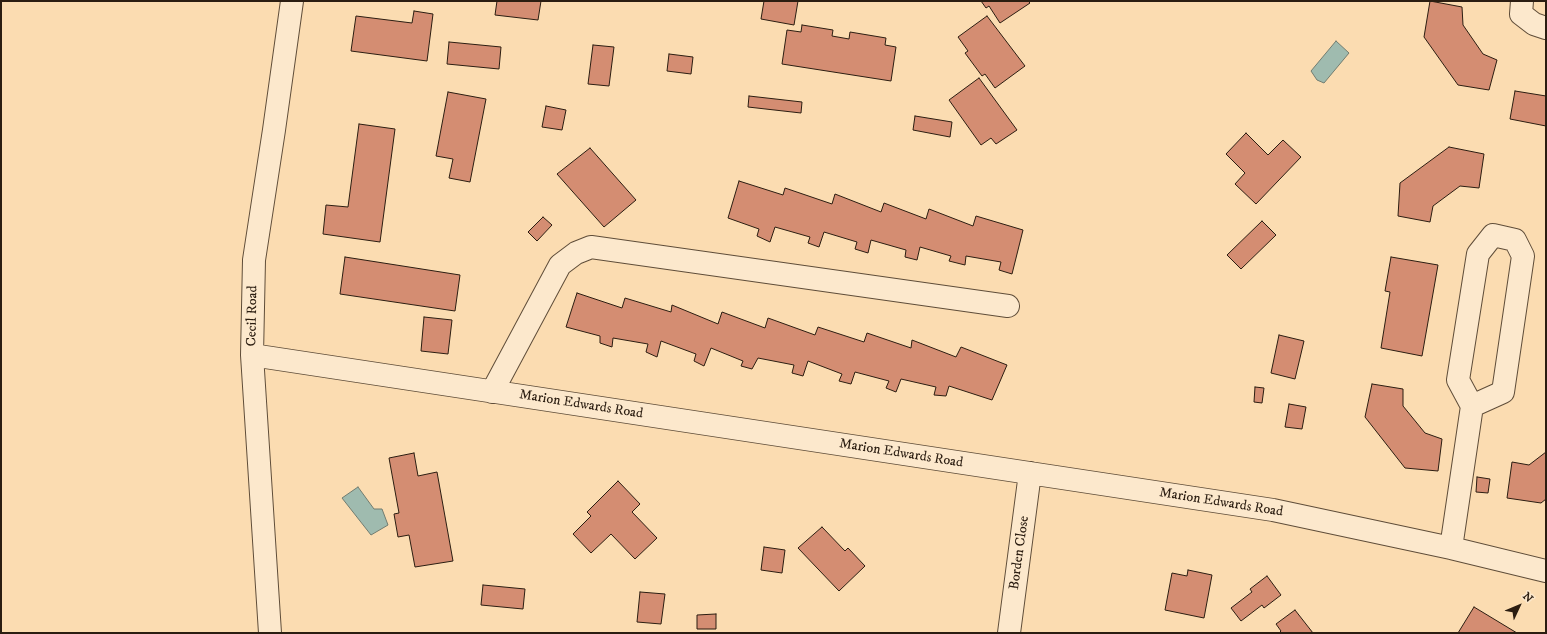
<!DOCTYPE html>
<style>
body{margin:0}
#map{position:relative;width:1547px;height:634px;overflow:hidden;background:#fbdcb1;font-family:"IM FELL DW Pica",serif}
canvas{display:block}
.frame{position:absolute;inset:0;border:2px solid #2b1d11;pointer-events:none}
.north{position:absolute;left:1499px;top:586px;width:40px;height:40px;-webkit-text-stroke:3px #fce8cc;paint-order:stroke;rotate:46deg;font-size:11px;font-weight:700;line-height:16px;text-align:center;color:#2b1d11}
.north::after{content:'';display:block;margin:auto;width:14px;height:18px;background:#2b1d11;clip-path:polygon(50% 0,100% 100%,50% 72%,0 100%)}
</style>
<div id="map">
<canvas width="1547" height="634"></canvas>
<div class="frame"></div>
<div class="north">N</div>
</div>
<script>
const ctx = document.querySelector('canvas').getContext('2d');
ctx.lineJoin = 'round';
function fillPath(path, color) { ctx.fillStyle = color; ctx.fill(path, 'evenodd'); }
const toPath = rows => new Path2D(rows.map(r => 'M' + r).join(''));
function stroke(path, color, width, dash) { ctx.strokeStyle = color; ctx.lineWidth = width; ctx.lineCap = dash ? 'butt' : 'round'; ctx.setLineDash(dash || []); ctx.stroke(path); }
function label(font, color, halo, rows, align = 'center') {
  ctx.font = font + ' "IM FELL DW Pica",serif'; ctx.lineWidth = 4; ctx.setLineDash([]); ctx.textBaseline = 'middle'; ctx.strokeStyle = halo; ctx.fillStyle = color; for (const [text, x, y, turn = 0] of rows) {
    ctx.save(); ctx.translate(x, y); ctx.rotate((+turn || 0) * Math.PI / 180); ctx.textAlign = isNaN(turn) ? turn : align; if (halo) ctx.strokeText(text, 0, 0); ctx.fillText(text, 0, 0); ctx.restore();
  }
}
const water = toPath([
 [1336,41,1349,53,1324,83,1317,80,1311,71,1336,41],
 [358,487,374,509,382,509,388,525,371,535,342,498,358,487]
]);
fillPath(water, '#9fbbaf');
stroke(water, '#717c70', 1);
const building = toPath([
 [497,1,541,1,538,20,495,15,497,1],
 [764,1,798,1,794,25,761,19,764,1],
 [981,1,1028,1,1030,3,1000,23,989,6,986,8,981,1],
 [1430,1,1462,7,1463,25,1483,54,1497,60,1489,90,1458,85,1424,37,1430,1],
 [414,11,433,14,427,61,351,51,356,16,412,23,414,11],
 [987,16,1025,66,995,88,985,74,982,76,965,53,968,51,958,37,987,16],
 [802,25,833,30,832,36,849,39,850,32,886,38,885,45,896,47,891,81,782,64,787,30,801,32,802,25],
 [449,42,501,47,499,69,447,64,449,42],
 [593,45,614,47,609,86,588,84,593,45],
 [669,54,693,57,691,74,667,71,669,54],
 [979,78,1017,130,996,144,991,138,981,145,949,100,979,78],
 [1515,91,1546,96,1546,126,1510,119,1515,91],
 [448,92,486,99,470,182,449,178,453,159,436,156,448,92],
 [749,96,802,102,801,113,748,107,749,96],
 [546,106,566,110,562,130,542,127,546,106],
 [915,116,952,122,950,137,913,130,915,116],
 [359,124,395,129,380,242,323,234,326,205,348,207,359,124],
 [1246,133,1268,155,1283,140,1301,157,1256,204,1235,184,1245,173,1226,154,1246,133],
 [1449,147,1484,154,1479,188,1460,186,1433,206,1430,222,1398,216,1400,183,1449,147],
 [590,148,636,200,604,227,557,174,590,148],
 [739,181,783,195,785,188,832,204,835,194,881,212,884,203,926,219,929,209,973,226,976,216,1023,230,1012,274,999,270,1001,262,966,256,965,265,949,261,951,256,920,247,917,260,905,257,906,250,871,240,868,253,855,249,857,242,824,232,819,247,808,243,810,237,775,227,770,242,757,236,759,229,728,218,739,181],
 [543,217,552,225,537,241,528,232,543,217],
 [1262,221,1276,235,1241,269,1227,255,1262,221],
 [345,257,460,275,455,311,340,294,345,257],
 [1391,257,1438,265,1422,356,1381,348,1390,292,1385,291,1391,257],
 [577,293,622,308,625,298,671,312,672,305,718,324,722,312,765,328,768,318,815,335,818,327,864,342,867,333,911,348,912,340,956,357,961,347,1007,365,992,400,949,386,946,396,934,395,936,387,901,379,896,392,886,388,889,381,855,372,851,384,839,381,842,374,808,361,803,376,792,373,794,365,758,358,752,369,741,366,743,361,711,348,704,366,694,361,696,354,661,341,657,357,646,352,648,344,613,338,612,347,600,343,600,336,566,327,577,293],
 [424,317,452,320,448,354,421,351,424,317],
 [1279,335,1304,341,1295,379,1271,373,1279,335],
 [1372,384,1403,389,1403,406,1425,433,1442,439,1438,471,1405,468,1365,417,1372,384],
 [1255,387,1264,388,1262,403,1254,402,1255,387],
 [1289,404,1306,407,1302,429,1285,427,1289,404],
 [1546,452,1546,499,1541,503,1507,498,1512,462,1529,465,1546,452],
 [414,453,418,476,437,472,453,561,415,567,409,535,398,537,394,514,399,513,389,458,414,453],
 [1477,477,1490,479,1488,493,1476,492,1477,477],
 [618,481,640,504,632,512,657,538,635,559,611,534,591,553,573,534,591,516,587,512,618,481],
 [822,527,845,551,848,548,865,566,839,591,798,548,822,527],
 [764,547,785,550,782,573,761,570,764,547],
 [1188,570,1212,575,1204,618,1165,610,1172,573,1187,576,1188,570],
 [1267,576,1281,595,1264,608,1262,605,1241,621,1231,608,1252,592,1250,589,1267,576],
 [483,585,525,589,523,609,481,605,483,585],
 [640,592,665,594,661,624,637,622,640,592],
 [1474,607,1517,633,1458,633,1474,607],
 [1295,610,1313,633,1279,633,1281,631,1276,624,1295,610],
 [716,614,716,629,697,629,697,615,716,614]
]);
fillPath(building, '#d48d72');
stroke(building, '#2b1d11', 1);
const minor = toPath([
 [1522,1,1521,14,1534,24,1546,28],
 [252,355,1273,510,1451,548,1546,571],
 [492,392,560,265,576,253,591,247,1008,306],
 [1451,548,1472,406,1458,380,1478,254,1493,235,1515,240,1523,256,1503,392,1472,406],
 [270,633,252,355,254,260,274,130,292,1],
 [1009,633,1030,473]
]);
stroke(minor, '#5f4d39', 24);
stroke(minor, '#fce8cc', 22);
label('14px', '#2b1d11', '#fce8cc', [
 ["Cecil Road",253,316,-89],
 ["Marion Edwards Road",581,405,9],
 ["Marion Edwards Road",901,454,9],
 ["Marion Edwards Road",1221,503,9],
 ["Borden Close",1020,553,-82]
]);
</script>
